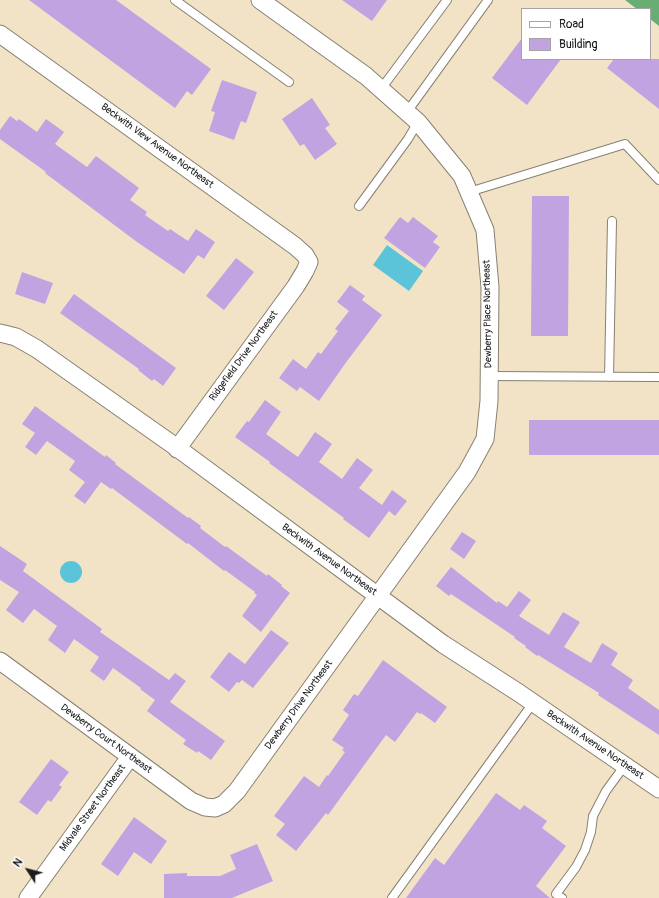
<!DOCTYPE html>
<style>
body{margin:0}
#map{position:relative;width:659px;height:898px;overflow:hidden;background:#f2e3c7;font-family:Pangolin,sans-serif}
canvas{display:block}
.legend{position:absolute;left:521px;top:8px;width:130px;height:52px;box-sizing:border-box;background:#fff;border:1px solid #a4a4a4;margin:0;padding:5px 7px;list-style:none;font-size:12px;color:#1c1c1c}
.legend li{display:flex;align-items:center;gap:8px;height:20px}
.legend b{width:20px;border:1px solid #a4a4a4}
.north{position:absolute;left:8px;top:850px;width:40px;height:40px;-webkit-text-stroke:3px #fff;paint-order:stroke;rotate:306deg;font-size:11px;font-weight:700;line-height:16px;text-align:center;color:#1c1c1c}
.north::after{content:'';display:block;margin:auto;width:14px;height:18px;background:#1c1c1c;clip-path:polygon(50% 0,100% 100%,50% 72%,0 100%)}
</style>
<div id="map">
<canvas width="659" height="898"></canvas>
<ul class="legend">
<li><b style="height:5px;background:#fff"></b>Road</li>
<li><b style="height:11px;background:#c1a3e2"></b>Building</li>
</ul>
<div class="north">N</div>
</div>
<script>
const ctx = document.querySelector('canvas').getContext('2d');
ctx.lineJoin = 'round';
function fillPath(path, color) { ctx.fillStyle = color; ctx.fill(path, 'evenodd'); }
const toPath = rows => new Path2D(rows.map(r => 'M' + r).join(''));
function stroke(path, color, width, dash) { ctx.strokeStyle = color; ctx.lineWidth = width; ctx.lineCap = dash ? 'butt' : 'round'; ctx.setLineDash(dash || []); ctx.stroke(path); }
function label(font, color, halo, rows, align = 'center') {
  ctx.font = font + ' Pangolin,sans-serif'; ctx.lineWidth = 3; ctx.setLineDash([]); ctx.textBaseline = 'middle'; ctx.strokeStyle = halo; ctx.fillStyle = color; for (const [text, x, y, turn = 0] of rows) {
    ctx.save(); ctx.translate(x, y); ctx.rotate((+turn || 0) * Math.PI / 180); ctx.textAlign = isNaN(turn) ? turn : align; if (halo) ctx.strokeText(text, 0, 0); ctx.fillText(text, 0, 0); ctx.restore();
  }
}
fillPath(toPath([
 [625,0,659,0,659,26,650,19,650,9,637,9]
]), '#68ad73');
fillPath(toPath([
 [387,245,423,271,409,291,373,265],
 '60 572a11 11 0 1 1 22 0a11 11 0 1 1-22 0Z'
]), '#5cc4d9');
fillPath(toPath([
 [29,0,116,0,211,69,192,95,187,91,175,108],
 [342,0,387,0,372,21],
 [522,38,522,59,561,59,527,105,492,78],
 [614,59,659,59,659,109,607,68],
 [222,80,257,92,246,123,241,121,234,140,209,131,215,112,211,111],
 [312,98,330,125,325,128,337,144,315,160,304,144,300,146,282,119],
 [10,116,17,121,19,119,37,132,46,119,64,132,55,144,87,167,96,156,139,188,130,200,147,212,145,215,168,231,170,229,188,241,196,229,215,242,204,259,198,255,184,274,137,242,45,173,46,172,0,139,0,130],
 [532,196,569,196,568,336,531,336],
 [400,217,408,223,413,217,438,236,433,242,440,247,425,268,384,238],
 [236,258,254,272,224,310,206,296],
 [22,272,53,283,45,304,15,294],
 [350,285,365,296,362,300,382,315,347,361,319,401,300,387,297,391,279,378,293,359,306,369,318,352,321,354,338,331,335,329,349,311,337,302],
 [74,294,176,368,163,386,154,379,152,381,138,370,139,369,60,313],
 [265,400,281,412,266,434,298,457,315,432,332,444,319,462,342,479,357,458,373,470,359,488,382,505,392,490,407,501,395,516,389,511,369,538,343,519,344,518,269,463,270,462,235,437,247,421,249,422],
 [35,406,105,457,106,455,116,463,115,464,188,518,189,517,201,526,200,528,225,547,226,546,267,576,268,574,282,585,281,586,290,593,261,632,242,616,257,595,254,593,255,592,225,570,224,571,188,543,187,544,112,488,111,489,101,482,85,504,74,496,85,482,69,470,75,461,47,441,36,455,25,447,35,433,22,424],
 [529,420,659,420,659,455,529,455],
 [462,532,476,541,464,559,450,549],
 [0,546,27,564,23,571,102,629,100,632,169,680,175,673,186,681,170,702,225,741,211,760,198,751,197,753,183,744,186,740,147,711,155,700,140,689,141,688,113,668,104,681,90,671,99,657,74,639,65,653,48,640,57,626,34,609,23,623,6,610,19,592,0,580],
 [451,567,497,603,498,601,507,607,519,591,531,600,519,616,549,635,563,612,580,622,564,647,591,663,602,643,618,653,611,665,633,680,628,688,659,710,659,735,598,695,599,693,538,655,537,656,525,647,526,646,514,638,515,637,451,594,449,596,436,586],
 [271,630,289,643,253,688,242,680,239,683,237,682,229,692,210,677,229,652,245,664],
 [383,660,447,707,435,723,421,713,420,714,417,712,395,742,386,735,328,815,326,813,296,851,276,835,285,824,274,816,304,776,319,787,327,775,328,776,345,752,342,750,344,748,332,740,349,715,343,710,354,694,358,696],
 [51,759,69,772,59,785,62,787,51,802,48,800,37,815,19,802],
 [496,793,520,810,524,805,547,821,542,828,566,846,536,886,550,898,406,898,435,858,444,865],
 [134,817,167,841,151,864,134,852,118,876,101,864],
 [257,844,273,881,232,898,164,898,164,874,187,873,187,876,220,876,236,869,230,855]
]), '#c1a3e2');
const service = toPath([
 [175,0,289,82],
 [381,89,447,0],
 [407,112,488,0],
 [469,192,625,144,659,180],
 [359,206,408,139,418,122],
 [489,376,659,377],
 [609,377,612,221],
 [392,898,533,703],
 [562,898,556,894,576,867,585,850,591,832,593,816,606,791,625,765]
]);
const minor = toPath([
 [0,34,295,246,305,255,309,262,305,271,296,286,177,449],
 [0,333,16,337,37,349,176,447,443,644,519,693,659,789],
 [0,661,191,801,205,807,215,808,224,804,237,791,467,472,485,439,489,401,490,287,485,230,462,176,418,122,366,76,260,0],
 [28,898,130,757]
]);
stroke(service, '#878072', 10);
stroke(minor, '#878072', 19);
stroke(service, '#fff', 8);
stroke(minor, '#fff', 17);
label('10px', '#1c1c1c', '#fff', [
 ["Beckwith View Avenue Northeast",157,146,36],
 ["Dewberry Place Northeast",488,314,-91],
 ["Ridgefield Drive Northeast",244,356,-54],
 ["Beckwith Avenue Northeast",329,560,36],
 ["Dewberry Drive Northeast",299,705,-54],
 ["Dewberry Court Northeast",106,739,36],
 ["Beckwith Avenue Northeast",595,745,34],
 ["Midvale Street Northeast",93,808,-54]
]);
</script>
